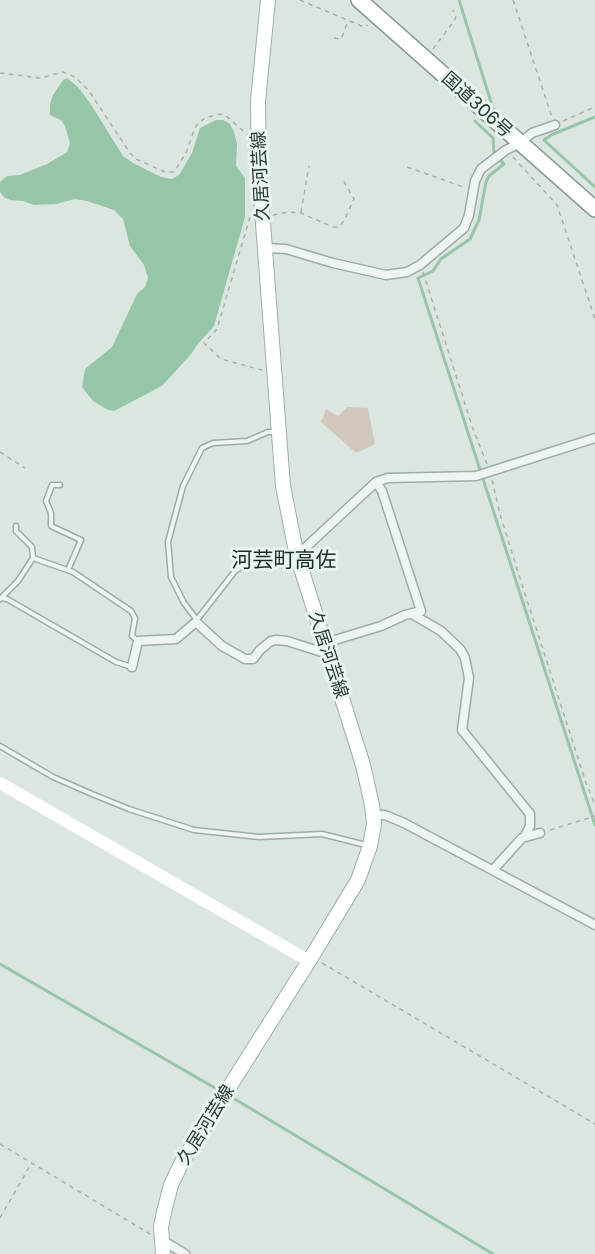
<!DOCTYPE html>
<meta charset="utf-8">
<style>
body{margin:0}
canvas{display:block;background:#dbe6e0}
</style>
<canvas width="595" height="1254"></canvas>
<script>
const ctx = document.querySelector('canvas').getContext('2d');
ctx.lineJoin = 'round';
function fillPath(path, color) { ctx.fillStyle = color; ctx.fill(path, 'evenodd'); }
const toPath = rows => new Path2D(rows.map(r => 'M' + r).join(''));
function stroke(path, color, width, dash) { ctx.strokeStyle = color; ctx.lineWidth = width; ctx.lineCap = dash ? 'butt' : 'round'; ctx.setLineDash(dash || []); ctx.stroke(path); }
function label(font, color, halo, rows, align = 'center') {
  ctx.font = font + ' Inter,"Noto Sans JP",sans-serif'; ctx.lineWidth = 6; ctx.setLineDash([]); ctx.textBaseline = 'middle'; ctx.strokeStyle = halo; ctx.fillStyle = color; for (const [text, x, y, turn = 0] of rows) {
    ctx.save(); ctx.translate(x, y); ctx.rotate((+turn || 0) * Math.PI / 180); ctx.textAlign = isNaN(turn) ? turn : align; if (halo) ctx.strokeText(text, 0, 0); ctx.fillText(text, 0, 0); ctx.restore();
  }
}
fillPath(toPath([
 [347,407,368,408,375,444,356,453,321,422,326,409,338,416]
]), '#d0c8bc');
fillPath(toPath([
 [67,78,78,87,90,103,123,156,133,163,161,177,172,179,179,175,192,153,200,128,216,120,223,120,230,124,234,132,237,144,236,166,245,178,245,217,214,326,197,345,192,353,162,386,114,411,108,410,93,401,82,387,85,369,112,347,137,294,145,287,148,278,144,265,130,246,123,219,114,210,87,201,75,199,56,204,34,205,23,201,10,200,4,197,0,192,0,182,7,176,20,175,47,164,67,152,70,143,65,126,61,120,50,115,50,104,53,95,63,80]
]), '#96c6a7');
stroke(toPath([
 [459,0,491,102],
 [595,117,551,135,544,140,595,187],
 [475,121,493,138,494,154,504,164,489,176,486,182,479,220,470,239,441,259,433,271,418,278,595,825],
 [0,964,222,1092],
 [228,1095,493,1254]
]), '#96c6a7', 3);
const lane = toPath([
 [60,485,52,485,46,501,51,513,51,526,81,540,68,570],
 [33,558,73,572,131,611,135,618,132,636,138,641],
 [1,598,7,599,116,662,132,667],
 [0,599,18,581,33,558,32,547,16,531,16,526],
 [197,620,184,603,171,577,168,542,183,486,202,448,213,443,247,441,268,432,275,432],
 [196,621,235,571,248,562,283,565,292,555],
 [0,746,53,777,92,794,129,809,194,830,259,837,322,834,366,845]
]);
const street = toPath([
 [266,248,286,249,333,263,386,275,407,272,420,265,464,228,469,215,475,181,481,169,506,150,520,143,532,133,555,125],
 [296,552,305,548,376,482,388,478,476,476,595,438],
 [412,614,441,631,460,649,465,658,469,678,462,730,530,814,530,826,525,836],
 [325,643,381,626,405,615,421,611,382,491,376,482],
 [132,667,138,641,176,639,196,622,222,646,245,659,253,659,260,650,271,641,276,640,287,641,328,654],
 [373,815,385,815,404,823,595,925],
 [493,870,522,838,540,833],
 [162,1240,185,1254]
]);
const primary = toPath([
 [163,1254,161,1227,164,1212,171,1185,182,1162,309,961,358,880,370,846,374,824,372,805,363,765,296,552,283,486,259,171,258,101,268,0]
]);
const highway = toPath([
 [359,0,595,209]
]);
stroke(lane, '#9daca4', 7);
stroke(street, '#9daca4', 11);
stroke(primary, '#9bb1a5', 16);
stroke(highway, '#839c8e', 18);
stroke(toPath([
 [300,0,364,27,368,25],
 [513,0,552,117],
 [334,38,340,39,342,37,348,21],
 [433,49,454,21,456,17,453,10],
 [0,73,40,78,63,72,75,77,89,91,130,153,136,159,165,172,174,172,186,153,195,128,199,122,208,117,220,114,226,116,248,135],
 [563,121,595,107],
 [513,157,557,205,595,319],
 [407,167,466,188],
 [301,212,309,166],
 [273,215,289,212,301,213,333,227,339,227,344,221,354,199,343,180],
 [250,217,217,329,204,343,221,359,262,370],
 [423,272,473,429,487,464],
 [0,452,25,468],
 [492,480,500,514,518,572,586,783,595,805],
 [550,830,595,816],
 [322,963,595,1124],
 [0,1144,150,1234],
 [0,1218,31,1164]
]), '#a6b2ac', 1.5, [4.5, 4.5]);
stroke(lane, '#eef4f1', 4);
stroke(street, '#eef4f1', 8);
stroke(toPath([
 [0,783,309,961]
]), '#fff', 12);
stroke(primary, '#fff', 14);
stroke(highway, '#fff', 15);
label('18px', '#263c30', '#eaf4ee', [
 ["国道306号",477,105,42],
 ["久居河芸線",261,176,-93],
 ["久居河芸線",328,655,72],
 ["久居河芸線",206,1125,-58]
]);
label('21px', '#182c22', '#eaf4ee', [
 ["河芸町高佐",284,561]
]);
</script>
